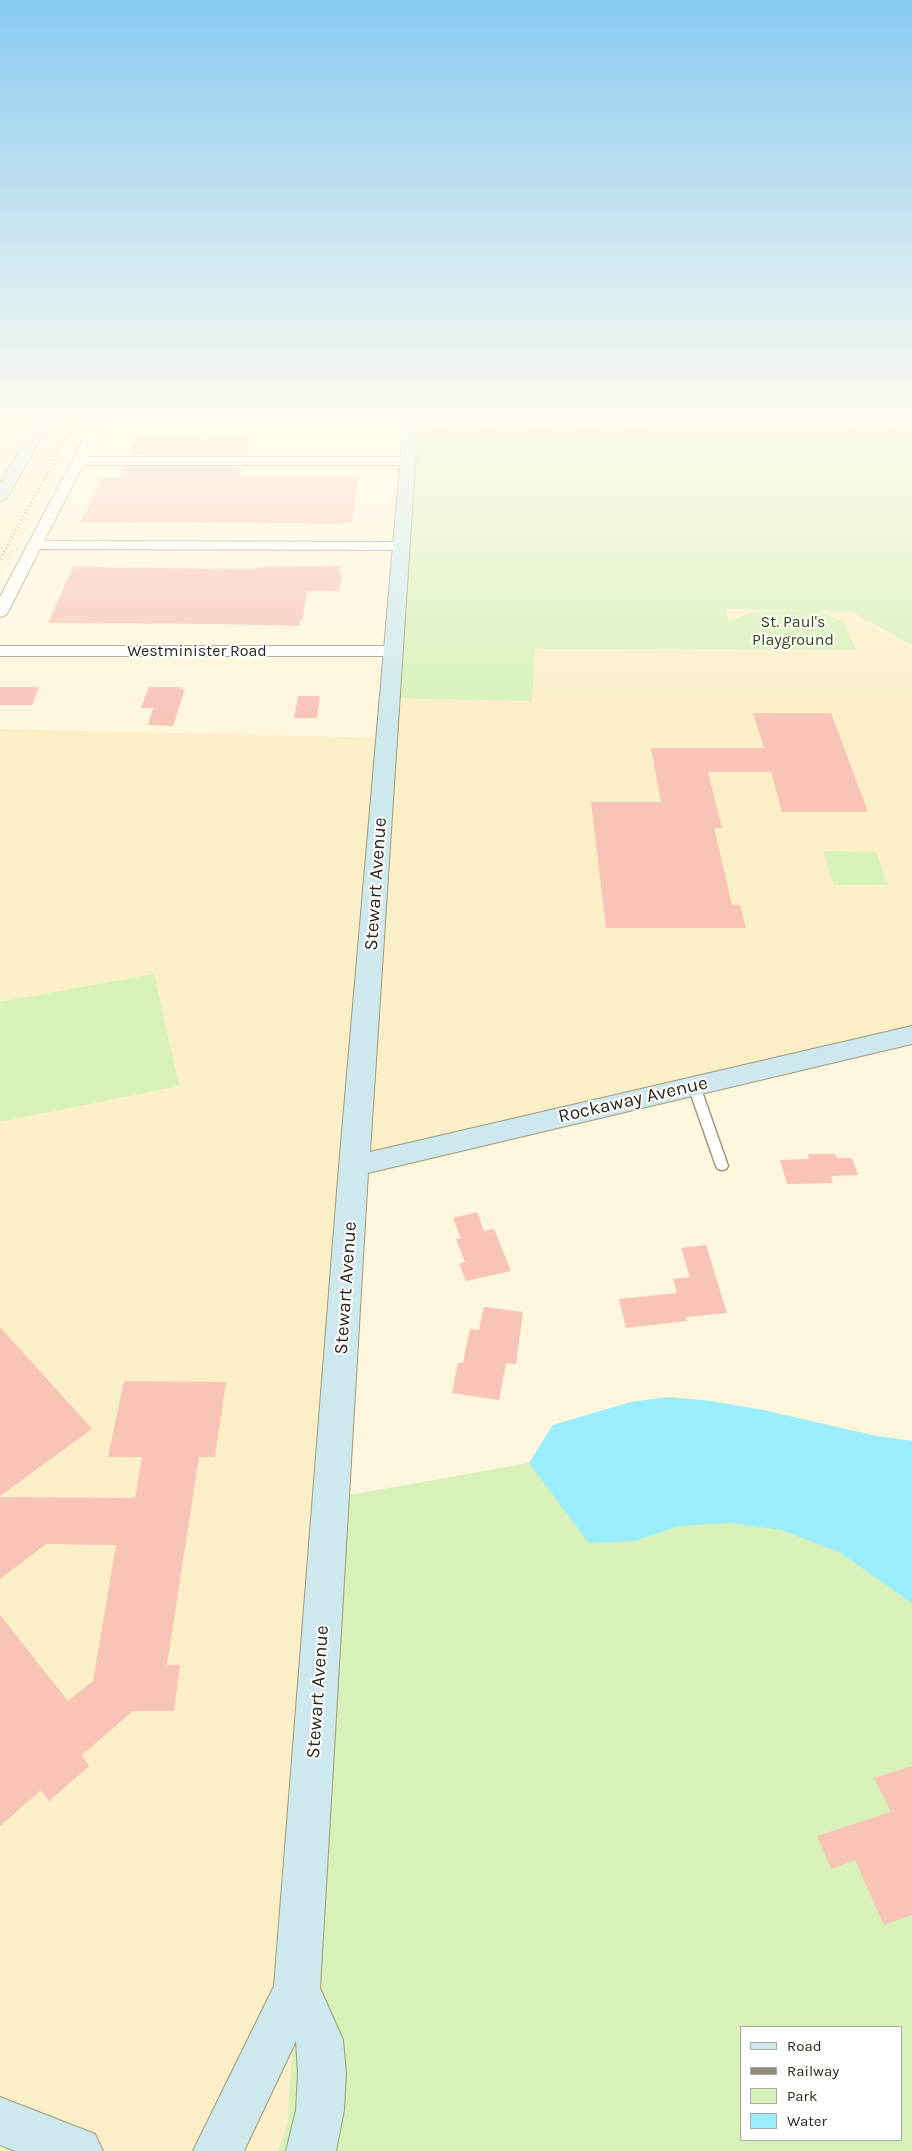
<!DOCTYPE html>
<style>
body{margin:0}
#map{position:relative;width:912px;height:2151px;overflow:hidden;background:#fef6dd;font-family:Karla,sans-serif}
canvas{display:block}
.legend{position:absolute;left:740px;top:2026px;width:162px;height:115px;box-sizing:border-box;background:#fff;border:1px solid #aaa9a4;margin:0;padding:6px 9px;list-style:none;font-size:15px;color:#2b271b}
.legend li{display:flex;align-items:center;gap:10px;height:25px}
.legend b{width:25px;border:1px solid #aaa9a4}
</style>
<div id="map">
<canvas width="912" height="2151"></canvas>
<ul class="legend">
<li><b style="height:6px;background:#cde9ed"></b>Road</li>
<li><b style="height:6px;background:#928c7a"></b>Railway</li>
<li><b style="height:14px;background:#d7f1b8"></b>Park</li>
<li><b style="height:14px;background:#9beeff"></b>Water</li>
</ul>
</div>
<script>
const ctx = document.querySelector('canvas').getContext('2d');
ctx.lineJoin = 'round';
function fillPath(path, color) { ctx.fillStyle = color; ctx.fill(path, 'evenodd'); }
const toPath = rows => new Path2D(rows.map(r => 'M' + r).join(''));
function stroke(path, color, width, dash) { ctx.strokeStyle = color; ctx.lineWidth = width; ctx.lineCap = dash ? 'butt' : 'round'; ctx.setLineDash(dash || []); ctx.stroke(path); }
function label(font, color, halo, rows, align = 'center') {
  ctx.font = font + ' Karla,sans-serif'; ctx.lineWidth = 4; ctx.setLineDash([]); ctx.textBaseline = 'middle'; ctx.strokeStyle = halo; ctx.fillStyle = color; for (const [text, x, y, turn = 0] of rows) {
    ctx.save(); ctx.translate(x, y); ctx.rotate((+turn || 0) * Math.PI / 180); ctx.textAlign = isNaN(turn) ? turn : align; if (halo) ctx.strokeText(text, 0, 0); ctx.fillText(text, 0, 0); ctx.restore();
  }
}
fillPath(toPath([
 [0,419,86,419,0,579],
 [726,609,850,611,912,645,912,1036,356,1165,287,2125,278,2151,0,2151,0,729,387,738,389,698,534,649,737,651]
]), '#fbefc8');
fillPath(toPath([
 [411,424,912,426,912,645,850,611,818,611,844,622,856,650,535,649,532,701,390,698],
 [726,609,810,611,751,612,729,622],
 [823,851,876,852,888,885,834,885],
 [154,974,179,1086,0,1122,0,1002],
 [669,1397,710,1401,763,1410,876,1436,912,1441,912,2151,278,2151,287,2125,332,1498,529,1463,553,1425,631,1402],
 [741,2027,901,2027,901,2140,741,2140]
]), '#d7f1b8');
fillPath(toPath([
 [669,1397,710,1401,763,1410,876,1436,912,1441,912,1603,839,1552,781,1530,729,1523,679,1526,635,1541,589,1543,529,1463,553,1425,631,1402]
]), '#9beeff');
fillPath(toPath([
 [139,434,206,434,204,439,250,439,245,455,130,455],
 [124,467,242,467,240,477,358,477,352,523,341,523,341,524,166,522,80,523,103,478,119,478],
 [340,566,339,574,342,574,339,591,307,591,302,621,300,621,299,626,217,624,48,623,73,567,258,569,259,567],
 [0,687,39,687,32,705,0,705],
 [149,687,181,687,180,689,185,689,173,726,148,725,153,708,141,708],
 [298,696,320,696,317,718,294,718],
 [753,713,831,713,868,812,782,812,771,772,708,772,722,828,714,828,732,905,740,905,746,928,606,928,591,802,661,802,651,748,764,748],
 [808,1154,835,1154,837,1158,852,1158,858,1175,831,1176,833,1183,787,1184,780,1160,809,1159],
 [477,1212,484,1231,494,1229,511,1271,466,1281,459,1264,465,1262,456,1239,461,1238,453,1218],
 [706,1245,727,1313,686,1317,687,1321,626,1328,619,1299,677,1293,673,1279,690,1277,681,1248],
 [484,1307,523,1312,516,1364,506,1363,499,1400,452,1393,458,1363,463,1363,470,1329,479,1330],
 [0,1327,92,1429,0,1496],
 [124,1381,226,1382,215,1457,199,1457,167,1665,180,1665,174,1711,133,1711,82,1755,89,1766,49,1801,41,1790,0,1826,0,1615,68,1701,93,1681,116,1545,46,1544,0,1579,0,1497,135,1498,142,1457,108,1457],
 [912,1766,912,1915,884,1925,855,1860,831,1869,817,1836,891,1812,874,1778]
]), '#f8c4b8');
const lane = toPath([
 [0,426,40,426,43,428,40,430,0,430,0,426],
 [694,1082,700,1086,728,1166,726,1169,722,1170,718,1169,716,1166,688,1086,694,1082]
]);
const street = toPath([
 [94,419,106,419,87,457,408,457,415,461,408,465,83,465,44,541,402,542,407,543,409,546,407,549,402,550,40,549,8,612,6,615,0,617,0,597,94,419],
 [0,646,394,646,400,648,402,651,400,654,394,656,0,656,0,646]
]);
const secondary = toPath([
 [38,419,52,419,8,496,6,499,0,501,0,483,38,419],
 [404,419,418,419,370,1152,912,1026,912,1044,368,1173,320,1988,343,2040,346,2073,344,2110,336,2151,286,2151,296,2110,298,2073,296,2041,244,2151,193,2151,274,1986,339,1166,404,419],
 [0,2097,95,2134,103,2151,15,2151,0,2145,0,2097]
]);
stroke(lane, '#a2987b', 3);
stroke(street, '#a2987b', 2);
stroke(secondary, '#a2987b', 2);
fillPath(lane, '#fff');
fillPath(street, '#fff');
fillPath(secondary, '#cde9ed');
stroke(toPath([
 [0,559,77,419]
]), '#928c7a', 2.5, [1, 3]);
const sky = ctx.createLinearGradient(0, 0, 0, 721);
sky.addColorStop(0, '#89cbf1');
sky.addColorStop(0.58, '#fffbf0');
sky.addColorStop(1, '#fffbf000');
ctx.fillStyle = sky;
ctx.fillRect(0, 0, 912, 721);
label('16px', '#314510', '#fff', [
 ["St. Paul's",793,622],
 ["Playground",793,640]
]);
label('16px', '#2b271b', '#fff', [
 ["Westminister Road",197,651]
]);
label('19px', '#2b271b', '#fff', [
 ["Stewart Avenue",376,884,-86],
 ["Rockaway Avenue",633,1100,-13],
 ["Stewart Avenue",346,1288,-86],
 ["Stewart Avenue",318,1692,-86]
]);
</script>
